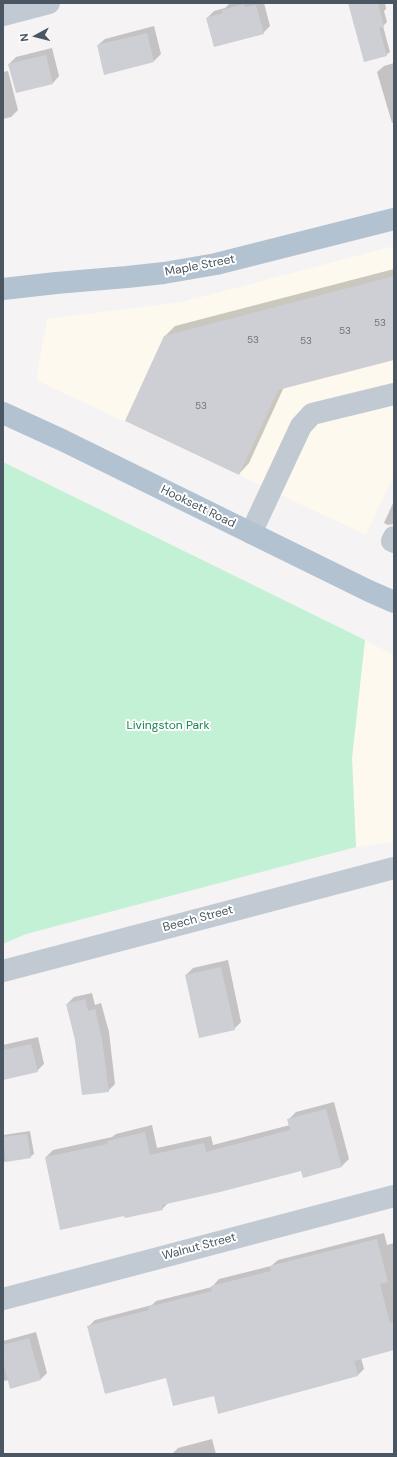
<!DOCTYPE html>
<style>
body{margin:0}
#map{position:relative;width:397px;height:1457px;overflow:hidden;background:#f5f3f3;font-family:"DM Sans",sans-serif}
canvas{display:block}
.frame{position:absolute;inset:0;border:4px solid #4a5661;pointer-events:none}
.north{position:absolute;left:16px;top:16px;width:40px;height:40px;-webkit-text-stroke:3px #fff;paint-order:stroke;rotate:263deg;font-size:11px;font-weight:700;line-height:16px;text-align:center;color:#4a5661}
.north::after{content:'';display:block;margin:auto;width:14px;height:18px;background:#4a5661;clip-path:polygon(50% 0,100% 100%,50% 72%,0 100%)}
</style>
<div id="map">
<canvas width="397" height="1457"></canvas>
<div class="frame"></div>
<div class="north">N</div>
</div>
<script>
const ctx = document.querySelector('canvas').getContext('2d');
ctx.lineJoin = 'round';
function fillPath(path, color) { ctx.fillStyle = color; ctx.fill(path, 'evenodd'); }
const toPath = rows => new Path2D(rows.map(r => 'M' + r).join(''));
function stroke(path, color, width, dash) { ctx.strokeStyle = color; ctx.lineWidth = width; ctx.lineCap = dash ? 'butt' : 'round'; ctx.setLineDash(dash || []); ctx.stroke(path); }
function label(font, color, halo, rows, align = 'center') {
  ctx.font = font + ' "DM Sans",sans-serif'; ctx.lineWidth = 4; ctx.setLineDash([]); ctx.textBaseline = 'middle'; ctx.strokeStyle = halo; ctx.fillStyle = color; for (const [text, x, y, turn = 0] of rows) {
    ctx.save(); ctx.translate(x, y); ctx.rotate((+turn || 0) * Math.PI / 180); ctx.textAlign = isNaN(turn) ? turn : align; if (halo) ctx.strokeText(text, 0, 0); ctx.fillText(text, 0, 0); ctx.restore();
  }
}
fillPath(toPath([
 [394,246,394,474,366,535,36,380,47,319,182,302],
 [365,640,389,653,394,654,394,842,356,847,352,758]
]), '#fdf9ef');
fillPath(toPath([
 [3,462,365,640,352,758,356,847,26,934,3,944]
]), '#c3f1d5');
fillPath(toPath([
 [230,3,264,3,270,26,263,33,207,18,214,11,225,8],
 [349,3,385,3,386,9,384,11,387,22,383,26,390,52,386,55],
 [154,26,161,54,154,61,98,45,105,39],
 [52,48,59,76,53,83,9,64,16,57],
 [394,63,394,122,392,123,377,72,384,66],
 [8,71,18,110,11,117,3,119,3,72],
 [394,269,394,359,284,387,249,463,239,474,165,336,175,326],
 [394,501,394,524,388,525,384,523],
 [228,960,241,1022,234,1029,186,975,193,968],
 [92,993,95,1005,101,1003,109,1032,115,1084,108,1091,67,1004,74,997],
 [38,1037,44,1064,37,1071,3,1079,3,1045],
 [334,1102,349,1159,341,1167,302,1169,168,1203,162,1209,125,1215,46,1157,53,1150,112,1137,116,1134,152,1125,157,1148,211,1136,213,1145,290,1125,289,1119,296,1112],
 [30,1131,34,1154,30,1157,3,1162,3,1135],
 [384,1233,387,1245,394,1243,394,1348,361,1358,364,1369,358,1375,215,1395,167,1376,88,1327,95,1320,152,1305,156,1301,212,1287,219,1279,271,1266,278,1260],
 [36,1332,47,1373,41,1379,9,1380,3,1381,3,1341],
 [212,1439,216,1454,172,1454,178,1448]
]), '#0003');
fillPath(toPath([
 [348,3,378,3,384,27,379,28,387,56,364,62],
 [244,4,245,7,256,5,264,34,214,47,206,18,223,13,222,10],
 [147,33,154,62,104,75,97,45],
 [46,55,53,84,16,93,8,64],
 [394,276,394,360,278,390,239,475,125,421,164,336],
 [221,967,235,1030,199,1038,185,975],
 [85,999,88,1011,95,1009,102,1039,109,1092,82,1095,75,1040,66,1004],
 [31,1044,38,1072,3,1080,3,1050],
 [326,1109,342,1167,303,1178,301,1171,220,1192,162,1205,163,1210,125,1218,124,1216,60,1230,45,1157,108,1144,107,1141,145,1132,150,1155,204,1143,206,1152,290,1130,287,1119],
 [27,1134,31,1158,6,1162,3,1137],
 [377,1239,388,1282,380,1284,390,1323,394,1321,394,1350,354,1361,358,1376,218,1414,214,1396,173,1406,166,1378,105,1394,87,1326,149,1310,148,1307,212,1291,211,1286,271,1271,270,1266],
 [29,1338,41,1380,10,1389,3,1361,3,1345]
]), '#cdcfd5');
stroke(toPath([
 [3,15,49,3],
 [251,533,301,426,312,414,394,394],
 [394,537,392,541,394,542],
 [3,971,394,868],
 [3,1299,394,1196]
]), '#c1cad2', 22);
stroke(toPath([
 [3,289,56,283,127,277,164,273,216,264,394,219],
 [3,413,62,440,369,591,394,602]
]), '#b3c2d1', 22);
label('10px', '#6b747e', null, [
 ["53",380,323],
 ["53",345,331],
 ["53",253,340],
 ["53",306,341],
 ["53",201,406]
]);
label('12px', '#4a5661', '#fff', [
 ["Maple Street",200,266,-11],
 ["Hooksett Road",198,507,26],
 ["Beech Street",198,919,-15],
 ["Walnut Street",199,1247,-15]
]);
label('12px', '#17864f', '#fff', [
 ["Livingston Park",168,726]
]);
</script>
